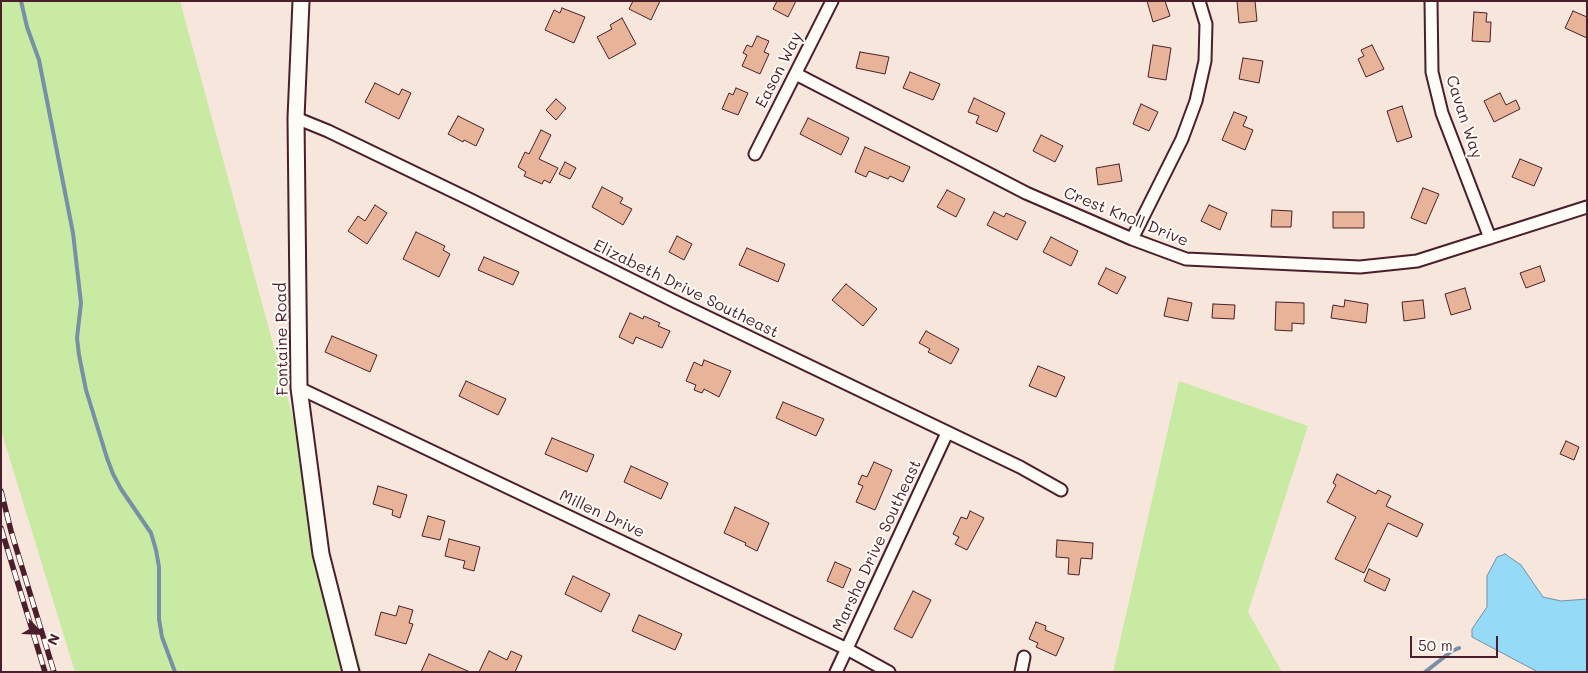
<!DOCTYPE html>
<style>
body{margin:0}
#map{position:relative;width:1588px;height:673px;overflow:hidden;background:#f6e6db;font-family:Mali,sans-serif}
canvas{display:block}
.frame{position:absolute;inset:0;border:2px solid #4a1f2b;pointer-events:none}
.north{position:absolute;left:15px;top:608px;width:50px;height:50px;-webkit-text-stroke:4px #fdfcf7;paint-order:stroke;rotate:115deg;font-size:14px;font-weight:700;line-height:20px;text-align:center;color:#4a1f2b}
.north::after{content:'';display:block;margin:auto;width:18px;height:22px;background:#4a1f2b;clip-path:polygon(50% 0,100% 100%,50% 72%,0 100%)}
.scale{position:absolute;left:1410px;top:636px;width:88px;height:22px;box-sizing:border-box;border:2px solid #4a1f2b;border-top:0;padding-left:6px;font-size:15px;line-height:18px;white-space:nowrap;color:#4a1f2b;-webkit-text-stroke:4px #fdfcf7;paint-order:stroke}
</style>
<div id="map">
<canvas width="1588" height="673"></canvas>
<div class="frame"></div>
<div class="north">N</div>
<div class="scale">50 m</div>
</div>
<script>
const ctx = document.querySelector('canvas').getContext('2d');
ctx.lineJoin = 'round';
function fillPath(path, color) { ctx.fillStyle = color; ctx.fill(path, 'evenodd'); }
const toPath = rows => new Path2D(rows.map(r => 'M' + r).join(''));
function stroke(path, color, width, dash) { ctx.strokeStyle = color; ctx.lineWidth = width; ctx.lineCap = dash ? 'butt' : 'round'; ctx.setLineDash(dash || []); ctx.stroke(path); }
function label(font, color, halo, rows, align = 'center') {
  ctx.font = font + ' Mali,sans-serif'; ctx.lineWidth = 4; ctx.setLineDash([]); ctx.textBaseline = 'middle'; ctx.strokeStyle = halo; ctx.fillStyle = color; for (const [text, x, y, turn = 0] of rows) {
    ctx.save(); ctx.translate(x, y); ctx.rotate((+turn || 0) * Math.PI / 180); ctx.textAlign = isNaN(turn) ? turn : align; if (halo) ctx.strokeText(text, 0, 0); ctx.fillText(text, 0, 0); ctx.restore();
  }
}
fillPath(toPath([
 [1,1,180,1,362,672,75,672,1,430],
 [1179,381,1308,426,1248,612,1282,672,1113,672]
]), '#c8eaa2');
const water = toPath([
 [1505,554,1521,565,1543,597,1561,601,1587,599,1587,672,1538,672,1472,637,1472,629,1487,607,1487,576,1497,557,1505,554]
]);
fillPath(water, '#95dbf7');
stroke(water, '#7790a5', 1);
stroke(toPath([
 [21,1,27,27,39,60,73,233,81,303,77,338,79,355,86,390,107,458,113,474,121,489,151,533,156,550,159,567,159,619,162,637,175,672],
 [1425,672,1452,651,1459,648]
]), '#7790a5', 4);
const building = toPath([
 [633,1,660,1,651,20,629,9,633,1],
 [777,1,796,1,788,17,773,9,777,1],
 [1147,1,1165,1,1170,16,1153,22,1147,1],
 [1237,1,1255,1,1257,21,1239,23,1237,1],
 [562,8,585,17,574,43,545,30,554,10,560,13,562,8],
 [1573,11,1587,17,1587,38,1565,28,1573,11],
 [1474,12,1487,13,1486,22,1491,22,1490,42,1472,41,1474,12],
 [622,18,636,44,609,59,597,37,612,29,610,25,622,18],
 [757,36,769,41,764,52,769,54,760,74,742,66,747,55,743,53,747,45,752,47,757,36],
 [1153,45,1171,48,1166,80,1148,77,1153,45],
 [1372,45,1384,69,1366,77,1358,59,1364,56,1361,50,1372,45],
 [860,52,889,57,885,74,856,68,860,52],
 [1243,58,1263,61,1259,83,1239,79,1243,58],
 [910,72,940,84,933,100,903,88,910,72],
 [375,83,399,95,402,89,411,93,399,119,365,102,375,83],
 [736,88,748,93,738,115,722,109,729,93,733,95,736,88],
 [1500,93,1506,105,1516,100,1520,109,1494,122,1484,101,1500,93],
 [974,98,1005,113,997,132,976,123,979,116,968,112,974,98],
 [556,99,566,108,556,120,546,110,556,99],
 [1141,104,1158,112,1149,131,1133,124,1141,104],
 [1402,106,1412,137,1397,142,1387,111,1402,106],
 [1234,112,1247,117,1243,126,1253,130,1245,150,1222,140,1234,112],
 [458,116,484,129,476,146,464,140,463,142,448,134,458,116],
 [808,118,849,138,841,155,800,134,808,118],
 [541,130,551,135,539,159,558,168,550,183,544,180,542,184,524,176,526,172,518,167,525,152,529,154,541,130],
 [1041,135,1063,146,1055,162,1033,151,1041,135],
 [865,147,910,167,903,182,890,176,888,179,869,171,866,177,855,172,865,147],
 [1520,159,1542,168,1534,186,1512,177,1520,159],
 [565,162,576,168,570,179,559,174,565,162],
 [1119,164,1122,181,1098,185,1096,168,1119,164],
 [602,187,623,198,620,203,632,209,623,225,592,207,602,187],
 [1423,188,1439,194,1426,224,1411,218,1423,188],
 [947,190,965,199,956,217,937,207,947,190],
 [375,205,387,213,367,244,348,231,358,216,365,221,375,205],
 [1209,205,1227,213,1220,230,1201,221,1209,205],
 [1272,210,1292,211,1291,227,1271,227,1272,210],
 [994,212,1004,217,1006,213,1026,222,1017,240,987,225,994,212],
 [1333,212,1364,212,1364,228,1333,228,1333,212],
 [416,232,445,246,443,250,450,254,439,277,403,259,416,232],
 [677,236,692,244,684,260,669,252,677,236],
 [1051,237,1078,251,1071,266,1043,252,1051,237],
 [747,248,785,264,778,282,739,265,747,248],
 [484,257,519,272,513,285,478,270,484,257],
 [1540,266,1545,281,1526,288,1520,273,1540,266],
 [1106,268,1126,277,1117,294,1098,284,1106,268],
 [846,284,877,309,863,326,832,300,846,284],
 [1465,288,1471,309,1451,315,1445,294,1465,288],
 [1168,298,1192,303,1188,321,1164,316,1168,298],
 [1345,300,1368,304,1366,323,1331,318,1333,305,1344,307,1345,300],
 [1423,300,1425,318,1404,321,1402,302,1423,300],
 [1276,302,1304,303,1304,324,1292,323,1292,331,1275,330,1276,302],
 [1213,304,1235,305,1234,319,1212,318,1213,304],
 [630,313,643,319,644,316,660,323,658,326,670,331,662,348,636,337,633,344,619,337,630,313],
 [926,331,959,349,951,364,928,352,930,349,919,343,926,331],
 [332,336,377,355,370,372,325,352,332,336],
 [704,360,731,371,719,397,704,389,702,393,694,390,696,385,686,381,694,362,702,366,704,360],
 [1038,366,1065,377,1056,397,1029,386,1038,366],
 [466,381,506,399,498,415,459,396,466,381],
 [783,402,824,419,816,436,776,418,783,402],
 [552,438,594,455,587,472,545,454,552,438],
 [1566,441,1579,447,1574,460,1560,454,1566,441],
 [874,462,892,470,875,510,856,502,863,486,858,484,862,475,867,477,874,462],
 [631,466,668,483,661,499,624,482,631,466],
 [1337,474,1376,494,1378,490,1391,496,1386,506,1423,524,1417,537,1388,523,1364,573,1335,559,1356,517,1327,502,1336,485,1333,483,1337,474],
 [378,486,407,495,400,518,392,515,393,510,373,504,378,486],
 [735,507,769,523,757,551,745,545,746,543,724,533,735,507],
 [970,511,984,518,967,550,955,544,959,537,953,534,961,517,967,519,970,511],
 [428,516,445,521,440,540,422,536,428,516],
 [449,539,480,547,474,571,463,568,465,561,445,556,449,539],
 [1057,540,1093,543,1092,559,1081,558,1079,575,1068,574,1069,558,1056,557,1057,540],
 [835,562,851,569,843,588,827,581,835,562],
 [1369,569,1390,579,1385,591,1364,581,1369,569],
 [573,576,610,594,601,612,565,594,573,576],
 [913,591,931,600,912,638,894,629,913,591],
 [399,606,413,610,409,623,413,624,406,644,375,635,381,612,396,616,399,606],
 [639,615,682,634,675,650,632,631,639,615],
 [1036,622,1046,626,1045,630,1064,638,1056,656,1036,647,1038,643,1029,639,1036,622],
 [489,651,507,660,511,651,522,656,515,672,479,672,489,651],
 [429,654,470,672,421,672,429,654]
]);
fillPath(building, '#e7b499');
stroke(building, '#4a1f2b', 1);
const street = toPath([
 [1431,1,1432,72,1442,113,1490,238],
 [796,74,1026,193,1132,239,1186,259,1360,267,1417,261,1587,207],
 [296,118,328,131,471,200,676,302,1020,467,1061,490],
 [755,154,832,1],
 [1132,239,1182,139,1196,101,1205,61,1206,24,1199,1],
 [299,388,847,649,889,672],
 [836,672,947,433],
 [1021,672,1024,657]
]);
const secondary = toPath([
 [301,1,296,118,299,388,321,554,351,672]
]);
stroke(street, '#4a1f2b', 15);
stroke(secondary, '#4a1f2b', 19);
stroke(street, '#fdfcf7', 11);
stroke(secondary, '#fdfcf7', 15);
const rail = toPath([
 [1,491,11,531,54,672],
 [1,528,45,672]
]);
stroke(rail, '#4a1f2b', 5.5);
stroke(rail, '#fdfcf7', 4, [11]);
label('16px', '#4a1f2b', '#fdfcf7', [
 ["Eason Way",779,70,-63],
 ["Cavan Way",1464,117,72],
 ["Crest Knoll Drive",1126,217,22],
 ["Elizabeth Drive Southeast",686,289,26],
 ["Fontaine Road",282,339,-91],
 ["Millen Drive",602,514,25],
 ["Marsha Drive Southeast",877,546,-65]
]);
</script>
